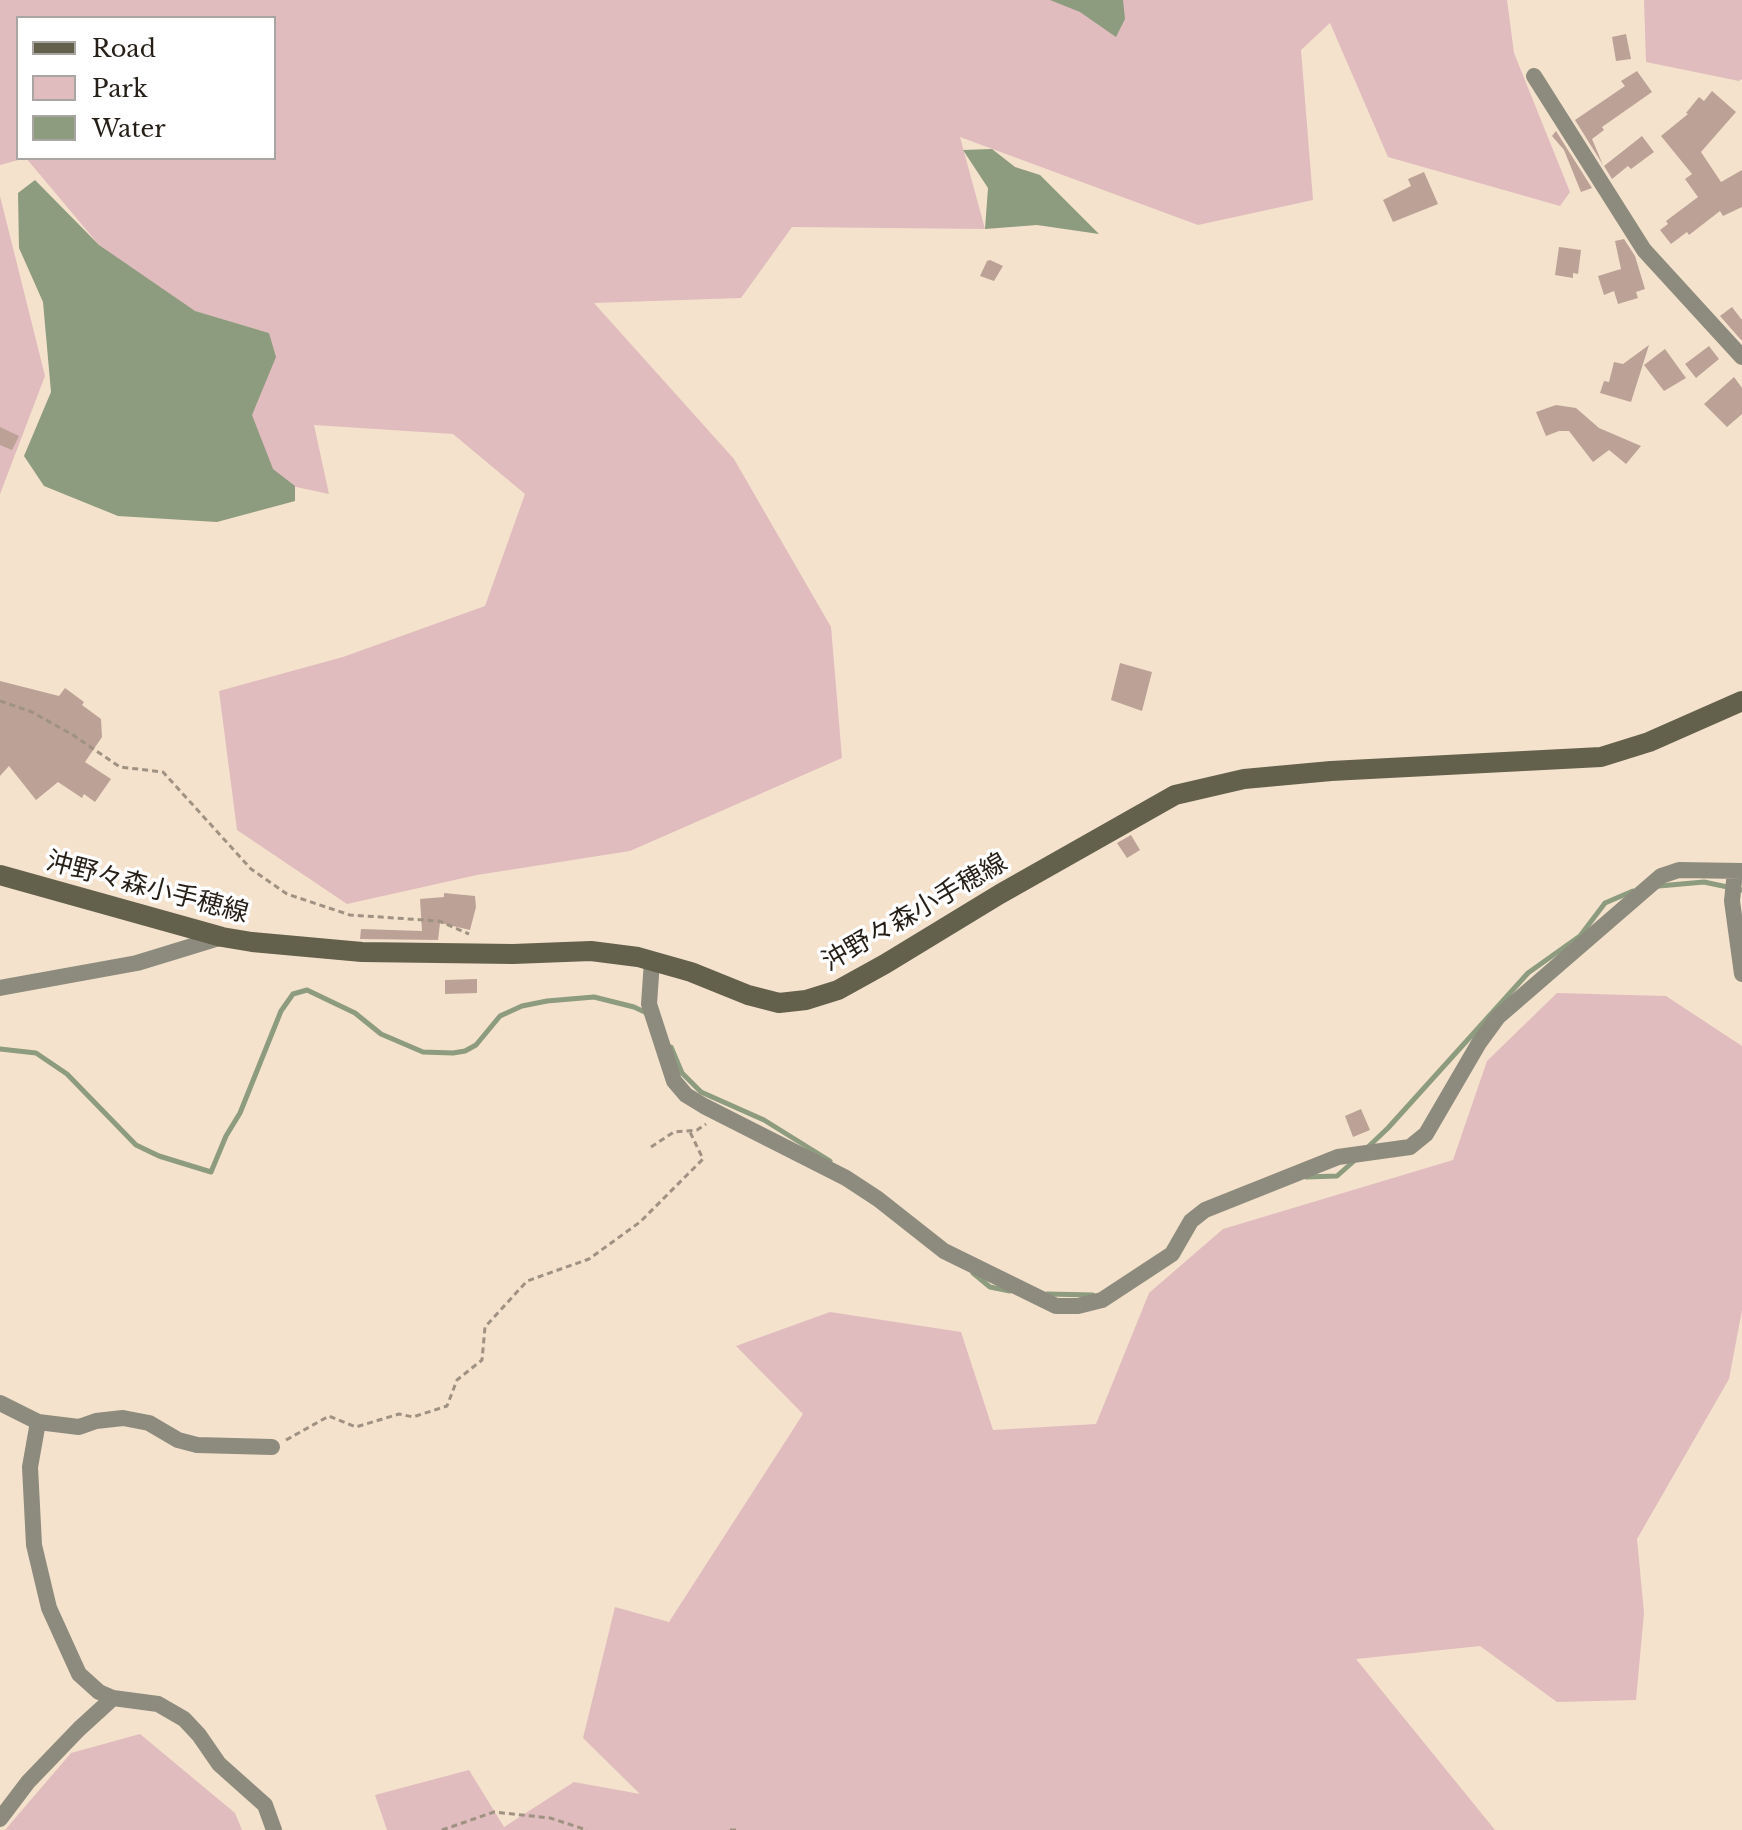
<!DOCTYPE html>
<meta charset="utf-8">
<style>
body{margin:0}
#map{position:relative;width:1742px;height:1830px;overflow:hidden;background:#f4e2cc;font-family:"Libre Baskerville",serif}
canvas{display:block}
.legend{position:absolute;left:16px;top:16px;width:260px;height:144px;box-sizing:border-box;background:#fff;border:2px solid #a8a5a2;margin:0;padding:10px 14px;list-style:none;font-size:24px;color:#261f17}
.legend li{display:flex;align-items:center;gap:16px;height:40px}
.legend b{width:40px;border:2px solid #a8a5a2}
</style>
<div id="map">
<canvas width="1742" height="1830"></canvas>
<ul class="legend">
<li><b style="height:10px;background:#63604c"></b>Road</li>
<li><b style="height:22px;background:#e0bcbe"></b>Park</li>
<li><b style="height:22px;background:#8d9b7e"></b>Water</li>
</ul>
</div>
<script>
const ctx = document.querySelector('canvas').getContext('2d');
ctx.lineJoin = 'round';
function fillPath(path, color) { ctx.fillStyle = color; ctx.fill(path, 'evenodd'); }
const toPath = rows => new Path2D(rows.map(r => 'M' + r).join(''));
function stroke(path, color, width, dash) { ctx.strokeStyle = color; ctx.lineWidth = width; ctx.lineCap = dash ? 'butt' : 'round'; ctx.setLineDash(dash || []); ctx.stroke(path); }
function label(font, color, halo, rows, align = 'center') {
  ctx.font = font + ' "Libre Baskerville","Noto Sans JP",serif'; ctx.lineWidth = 7; ctx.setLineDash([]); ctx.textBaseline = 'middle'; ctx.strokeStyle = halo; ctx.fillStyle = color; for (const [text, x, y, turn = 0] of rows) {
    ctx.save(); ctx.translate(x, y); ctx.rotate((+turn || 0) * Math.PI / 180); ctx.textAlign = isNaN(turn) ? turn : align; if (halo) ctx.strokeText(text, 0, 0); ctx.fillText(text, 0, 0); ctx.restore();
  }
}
fillPath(toPath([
 [0,0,1507,0,1514,53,1570,192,1560,206,1388,157,1330,23,1301,50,1313,200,1198,225,960,137,985,229,792,227,741,298,594,303,734,459,831,627,842,758,630,851,477,875,347,904,237,830,219,691,343,657,485,606,525,494,453,434,314,425,329,494,268,481,246,395,269,333,170,304,99,245,26,158,0,165],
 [18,18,274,18,274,158,18,158],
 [1644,0,1742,0,1742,79,1739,81,1646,62],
 [0,196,45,376,0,494],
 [1557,993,1666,996,1742,1046,1742,1310,1729,1379,1637,1539,1644,1613,1636,1700,1557,1702,1480,1646,1356,1659,1495,1830,387,1830,375,1795,469,1770,504,1827,574,1782,640,1794,583,1738,615,1607,669,1622,803,1414,736,1346,830,1312,961,1332,993,1430,1096,1424,1149,1293,1223,1229,1453,1160,1487,1061],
 [140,1734,235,1813,242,1830,5,1830,71,1753]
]), '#e0bcbe');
fillPath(toPath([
 [1050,0,1123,0,1125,19,1116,37,1080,12],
 [992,149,1015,167,1040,175,1099,234,1037,225,985,229,988,188,963,150],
 [35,180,99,245,195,311,269,333,276,357,252,415,273,469,295,486,295,501,217,522,118,516,44,486,24,456,51,392,43,302,19,248,18,193]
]), '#8d9b7e');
stroke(toPath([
 [1659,886,1704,882,1742,890],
 [671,1047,682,1073,701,1092,764,1120,830,1161],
 [0,1049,36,1053,67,1074,136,1145,159,1156,211,1172,226,1136,240,1113,281,1011,293,994,307,990,355,1013,381,1034,423,1052,453,1053,465,1051,476,1045,500,1016,522,1006,547,1001,594,997,634,1007,649,1014],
 [1367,1148,1388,1128,1528,973,1580,936,1605,903,1633,891],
 [1306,1177,1337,1176,1354,1161],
 [973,1273,990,1287,1010,1291],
 [1047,1294,1093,1295]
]), '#8d9b7e', 5);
fillPath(toPath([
 [1626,34,1631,59,1616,61,1612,37],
 [1637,71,1652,92,1602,127,1604,130,1592,139,1603,165,1575,120,1625,86,1621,81],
 [1712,91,1736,112,1701,152,1721,182,1742,170,1742,207,1723,216,1720,211,1689,235,1687,232,1671,244,1660,230,1668,224,1666,221,1698,197,1685,179,1692,174,1661,136,1688,114,1686,113,1699,97,1704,101],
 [1556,131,1592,188,1581,192,1564,150,1552,136],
 [1642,136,1654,152,1631,169,1628,166,1612,179,1604,166],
 [1424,172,1438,204,1393,222,1383,200,1411,186,1408,179],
 [1624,239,1635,256,1645,289,1636,292,1638,298,1618,304,1614,291,1604,295,1598,276,1621,269,1615,241],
 [1559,247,1581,250,1578,274,1573,273,1573,278,1555,275],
 [990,260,1003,266,994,281,980,276,987,261],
 [1732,307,1742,320,1742,341,1720,316],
 [1649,345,1631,402,1600,393,1604,381,1609,382,1614,362,1623,364],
 [1709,346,1719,359,1696,378,1685,364],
 [1665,349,1686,378,1664,391,1644,365],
 [1734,377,1742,388,1742,414,1727,427,1704,404],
 [1556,405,1576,408,1599,428,1641,446,1626,464,1609,450,1593,462,1569,431,1559,431,1546,436,1536,412],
 [0,427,19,436,12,450,0,445],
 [1120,663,1152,672,1142,711,1111,700],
 [0,681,59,696,65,688,84,702,82,705,101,719,102,737,85,762,111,779,95,802,84,794,82,798,58,782,36,800,9,766,0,776],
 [1131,835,1140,850,1127,858,1117,843],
 [444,893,475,896,476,907,470,930,440,923,438,940,360,939,361,929,422,931,420,899,444,897],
 [477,979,477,993,445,994,445,980],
 [1361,1109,1370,1130,1353,1137,1345,1116]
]), '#bca196');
stroke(toPath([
 [0,701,32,712,73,735,120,767,163,772,251,869,287,894,350,915,439,921,469,934],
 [651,1147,674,1132,697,1130,706,1124],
 [286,1440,329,1416,356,1427,399,1414,413,1417,447,1406,457,1380,482,1360,485,1327,527,1281,589,1259,640,1222,703,1159,690,1132],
 [442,1830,494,1812,550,1818,587,1830],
 [730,1830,739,1830]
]), '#a09282', 3, [6, 4]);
stroke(toPath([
 [1534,76,1644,250,1742,357],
 [1735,871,1732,901,1742,974],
 [652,961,649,1004,674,1081,686,1095,704,1106,846,1178,878,1199,944,1251,1056,1306,1078,1306,1102,1300,1172,1254,1191,1221,1205,1210,1338,1157,1410,1147,1426,1134,1479,1043,1498,1017,1661,876,1679,870,1742,871],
 [0,988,137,963,222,937],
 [0,1403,38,1422,79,1427,96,1421,123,1418,149,1423,178,1440,197,1445,272,1447],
 [38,1422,30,1467,34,1545,49,1608,79,1674,99,1692,113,1698,158,1704,184,1719,199,1735,219,1764,265,1805,274,1830],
 [0,1819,28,1782,79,1729,113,1698]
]), '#8d8b7d', 16);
stroke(toPath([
 [0,875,222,937,252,942,362,952,513,954,591,951,638,957,691,972,748,995,779,1003,806,1000,838,990,885,964,1000,894,1175,795,1244,779,1331,771,1601,757,1649,742,1742,701]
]), '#63604c', 20);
label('26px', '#261f17', '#fff', [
 ["沖野々森小手穂線",147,888,15],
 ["沖野々森小手穂線",915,913,-30]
]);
</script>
